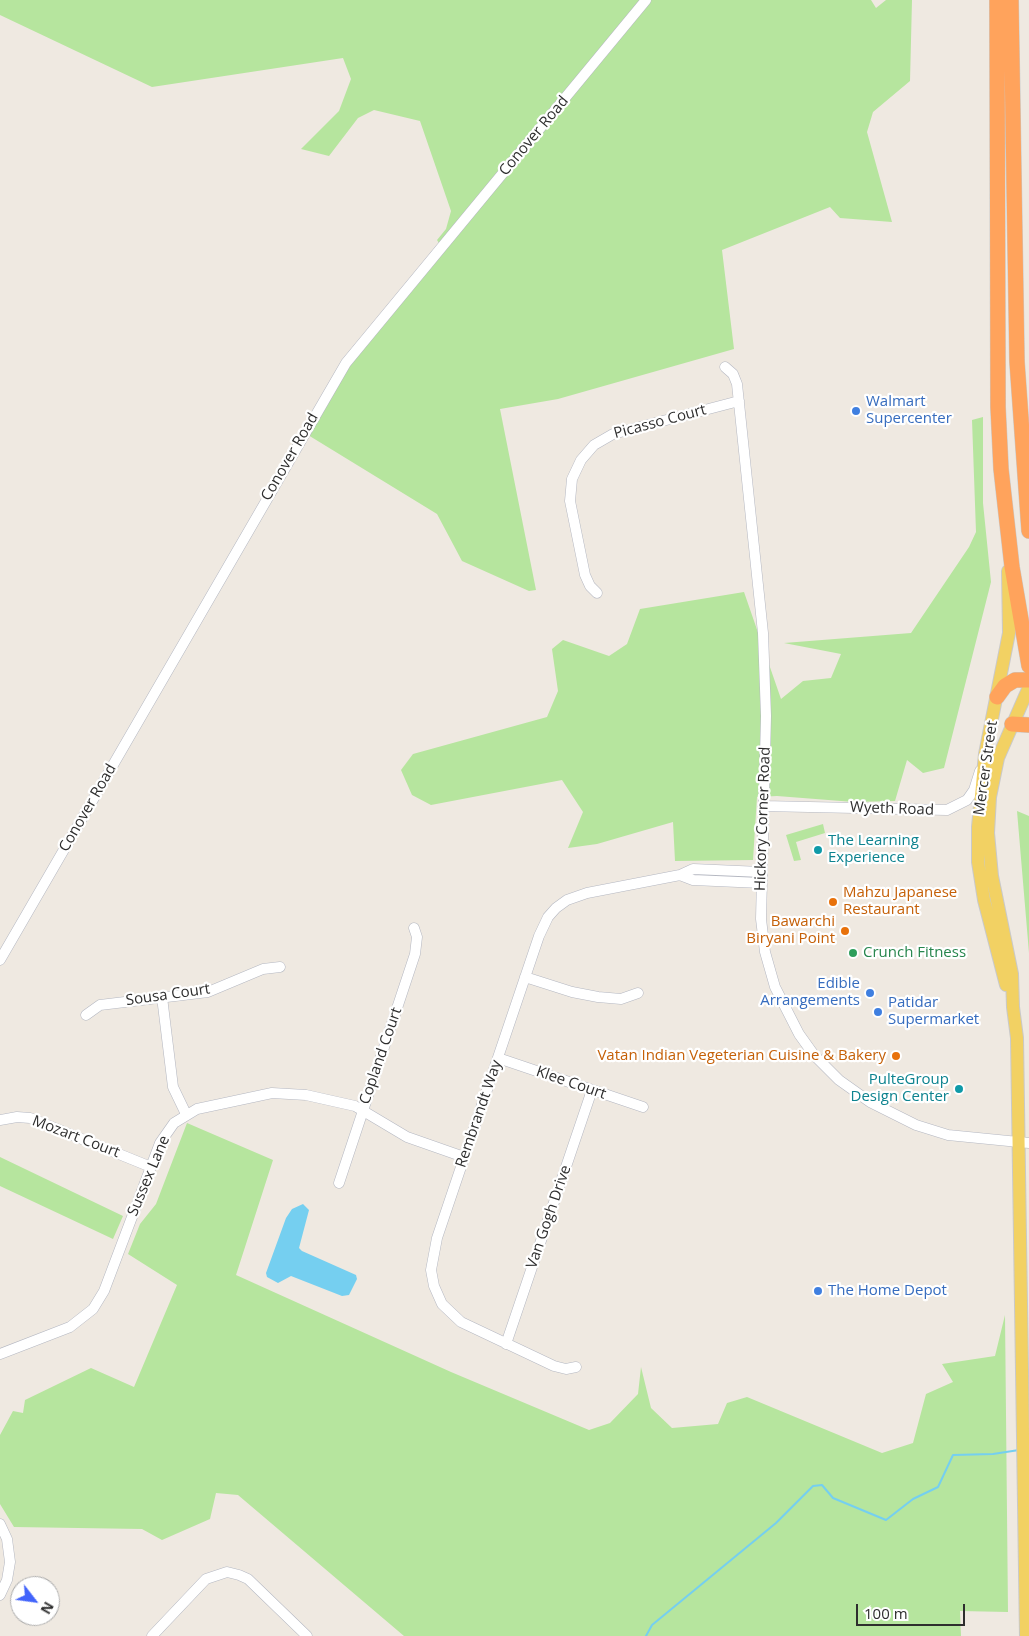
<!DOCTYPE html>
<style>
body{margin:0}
#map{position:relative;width:1029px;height:1636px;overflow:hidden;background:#efe9e1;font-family:"Open Sans",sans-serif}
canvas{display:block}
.north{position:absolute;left:10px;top:1576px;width:50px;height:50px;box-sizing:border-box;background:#fff;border:1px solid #ababab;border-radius:50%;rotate:120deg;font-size:14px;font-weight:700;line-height:20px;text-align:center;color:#2e2e2e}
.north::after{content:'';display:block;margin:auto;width:18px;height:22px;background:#4264fb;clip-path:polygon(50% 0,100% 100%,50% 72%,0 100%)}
.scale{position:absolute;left:856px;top:1604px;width:109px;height:22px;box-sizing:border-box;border:2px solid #2e2e2e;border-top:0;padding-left:6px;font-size:15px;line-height:18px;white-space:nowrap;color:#2e2e2e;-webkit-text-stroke:4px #fff;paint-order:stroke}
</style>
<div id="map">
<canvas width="1029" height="1636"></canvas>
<div class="north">N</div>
<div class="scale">100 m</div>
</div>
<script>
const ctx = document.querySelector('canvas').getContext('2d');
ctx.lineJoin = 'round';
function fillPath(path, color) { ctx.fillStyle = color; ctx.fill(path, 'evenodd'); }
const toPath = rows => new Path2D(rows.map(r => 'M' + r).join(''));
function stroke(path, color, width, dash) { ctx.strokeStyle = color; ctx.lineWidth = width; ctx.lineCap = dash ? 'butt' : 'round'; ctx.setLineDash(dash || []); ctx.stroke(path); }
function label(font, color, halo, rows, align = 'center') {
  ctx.font = font + ' "Open Sans",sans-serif'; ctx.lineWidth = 4.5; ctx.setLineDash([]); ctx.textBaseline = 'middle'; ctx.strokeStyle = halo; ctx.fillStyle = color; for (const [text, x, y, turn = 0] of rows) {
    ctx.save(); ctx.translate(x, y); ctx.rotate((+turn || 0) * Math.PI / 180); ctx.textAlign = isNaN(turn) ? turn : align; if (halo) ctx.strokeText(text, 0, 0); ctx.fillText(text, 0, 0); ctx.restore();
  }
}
fillPath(toPath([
 [0,0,871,0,876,8,886,0,912,0,910,81,873,112,867,132,892,222,840,218,830,207,722,250,734,349,558,399,500,409,536,590,529,591,462,561,437,514,308,435,354,358,444,251,437,240,446,229,451,211,420,121,374,110,358,118,329,156,301,149,339,111,351,79,343,58,152,87,0,15],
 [983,417,983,503,991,582,944,768,923,773,907,760,895,801,854,802,777,796,757,797,753,860,675,861,673,822,597,844,568,848,583,812,562,780,431,805,412,795,401,770,413,754,547,717,558,691,552,649,563,640,609,656,627,644,640,609,744,592,781,699,803,681,831,678,841,654,784,643,911,633,969,547,976,532,972,420],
 [1017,811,1029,816,1029,953],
 [823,824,825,833,796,842,801,860,794,861,786,835],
 [187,1123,273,1160,236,1275,451,1372,589,1430,610,1423,638,1394,641,1367,651,1408,672,1428,718,1424,727,1403,747,1397,882,1453,913,1443,926,1394,953,1382,942,1364,995,1356,1005,1315,1008,1612,960,1611,961,1636,404,1636,238,1495,216,1493,210,1519,162,1540,142,1529,14,1527,0,1504,0,1435,13,1411,23,1413,25,1400,91,1368,134,1387,177,1285,128,1254,140,1224,156,1204],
 [0,1157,123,1216,113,1239,0,1186]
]), '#b6e59e');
fillPath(toPath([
 [303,1204,309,1210,299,1248,302,1251,356,1275,357,1279,349,1295,342,1296,291,1276,278,1283,267,1277,266,1273,286,1218,292,1209]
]), '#75cff0');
stroke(toPath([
 [646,1636,652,1625,776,1523,813,1486,822,1485,833,1498,886,1520,913,1499,938,1487,953,1455,993,1454,1019,1450]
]), '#75cff0', 2);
const minor = toPath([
 [725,367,733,374,737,384,763,633,766,716,761,919,765,952,775,987,799,1034,814,1055,839,1080,870,1102,916,1125,948,1135,1029,1143],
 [597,593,590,586,585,575,570,501,572,479,581,460,594,445,613,434,739,401],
 [763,806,947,810,967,800,974,790,980,771],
 [680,875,693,869,761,872],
 [0,960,346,363,646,0],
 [525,977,572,992,598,997,621,999,638,993],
 [162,997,173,1087,186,1114],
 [86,1015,100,1005,208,992,263,969,280,967],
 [498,1058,643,1107],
 [0,1120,17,1117,30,1118,151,1167],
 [339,1183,415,954,417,937,414,928],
 [506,1344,592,1090],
 [0,1354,70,1327,93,1309,104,1291,160,1143,174,1123,197,1109,272,1093,306,1095,355,1106,407,1137,464,1157],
 [576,1367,566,1369,554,1366,461,1322,442,1304,434,1286,431,1270,437,1238,539,936,548,917,556,908,567,900,587,893,680,875,693,880,761,883],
 [0,1524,7,1539,10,1562,7,1580,0,1595],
 [152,1636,206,1579,227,1572,239,1575,248,1579,307,1636]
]);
const major = toPath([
 [1006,985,984,900,978,862,978,827,985,754,1009,633,1008,571],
 [1026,1636,1017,1038,1013,1007,1012,974,992,876,988,833,990,797,998,758,1029,687]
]);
const highway = toPath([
 [997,0,998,407,1001,469,1012,567,1029,666],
 [1011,0,1017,362,1029,531],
 [997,697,1005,686,1015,680,1029,680],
 [1012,724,1029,725]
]);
stroke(minor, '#b4b7c1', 11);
stroke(major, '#c9c9c9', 14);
stroke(highway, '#c9c9c9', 16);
stroke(minor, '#fff', 10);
stroke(major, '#f2d163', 12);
stroke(highway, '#ffa35c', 15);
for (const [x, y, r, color] of [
 [856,411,5,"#3f7fe0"],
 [818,850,5,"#0f9aa8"],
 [833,902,5,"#e8710a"],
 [845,931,5,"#e8710a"],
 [853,953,5,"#2e9e5b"],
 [870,993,5,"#3f7fe0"],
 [878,1012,5,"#3f7fe0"],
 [896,1056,5,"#e8710a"],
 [959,1089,5,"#0f9aa8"],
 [818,1291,5,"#3f7fe0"]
]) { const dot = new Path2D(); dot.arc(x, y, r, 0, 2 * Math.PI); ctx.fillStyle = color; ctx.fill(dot); stroke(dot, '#fff', 2); }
label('15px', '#2e2e2e', '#fff', [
 ["Conover Road",534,136,-50],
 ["Picasso Court",660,422,-15],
 ["Conover Road",290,457,-60],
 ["Mercer Street",986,768,-82],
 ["Conover Road",88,808,-60],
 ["Wyeth Road",892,809,2],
 ["Hickory Corner Road",763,819,-88],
 ["Sousa Court",168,995,-8],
 ["Copland Court",381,1056,-71],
 ["Klee Court",571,1083,19],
 ["Rembrandt Way",479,1114,-71],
 ["Mozart Court",76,1137,21],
 ["Sussex Lane",149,1176,-67],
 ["Van Gogh Drive",549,1217,-71]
]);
label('15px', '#366cbe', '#fff', [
 ["Walmart",866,402],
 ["Supercenter",866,419],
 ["Edible",860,984,"right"],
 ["Arrangements",860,1001,"right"],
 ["Patidar",888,1003],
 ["Supermarket",888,1020],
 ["The Home Depot",828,1291]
], 'left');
label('15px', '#0d838f', '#fff', [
 ["The Learning",828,841],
 ["Experience",828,858],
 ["PulteGroup",949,1080,"right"],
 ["Design Center",949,1097,"right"]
], 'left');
label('15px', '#c56008', '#fff', [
 ["Mahzu Japanese",843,893,"left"],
 ["Restaurant",843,910,"left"],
 ["Bawarchi",835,922],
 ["Biryani Point",835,939],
 ["Vatan Indian Vegeterian Cuisine & Bakery",886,1056]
], 'right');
label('15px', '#27864d', '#fff', [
 ["Crunch Fitness",863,953]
], 'left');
</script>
